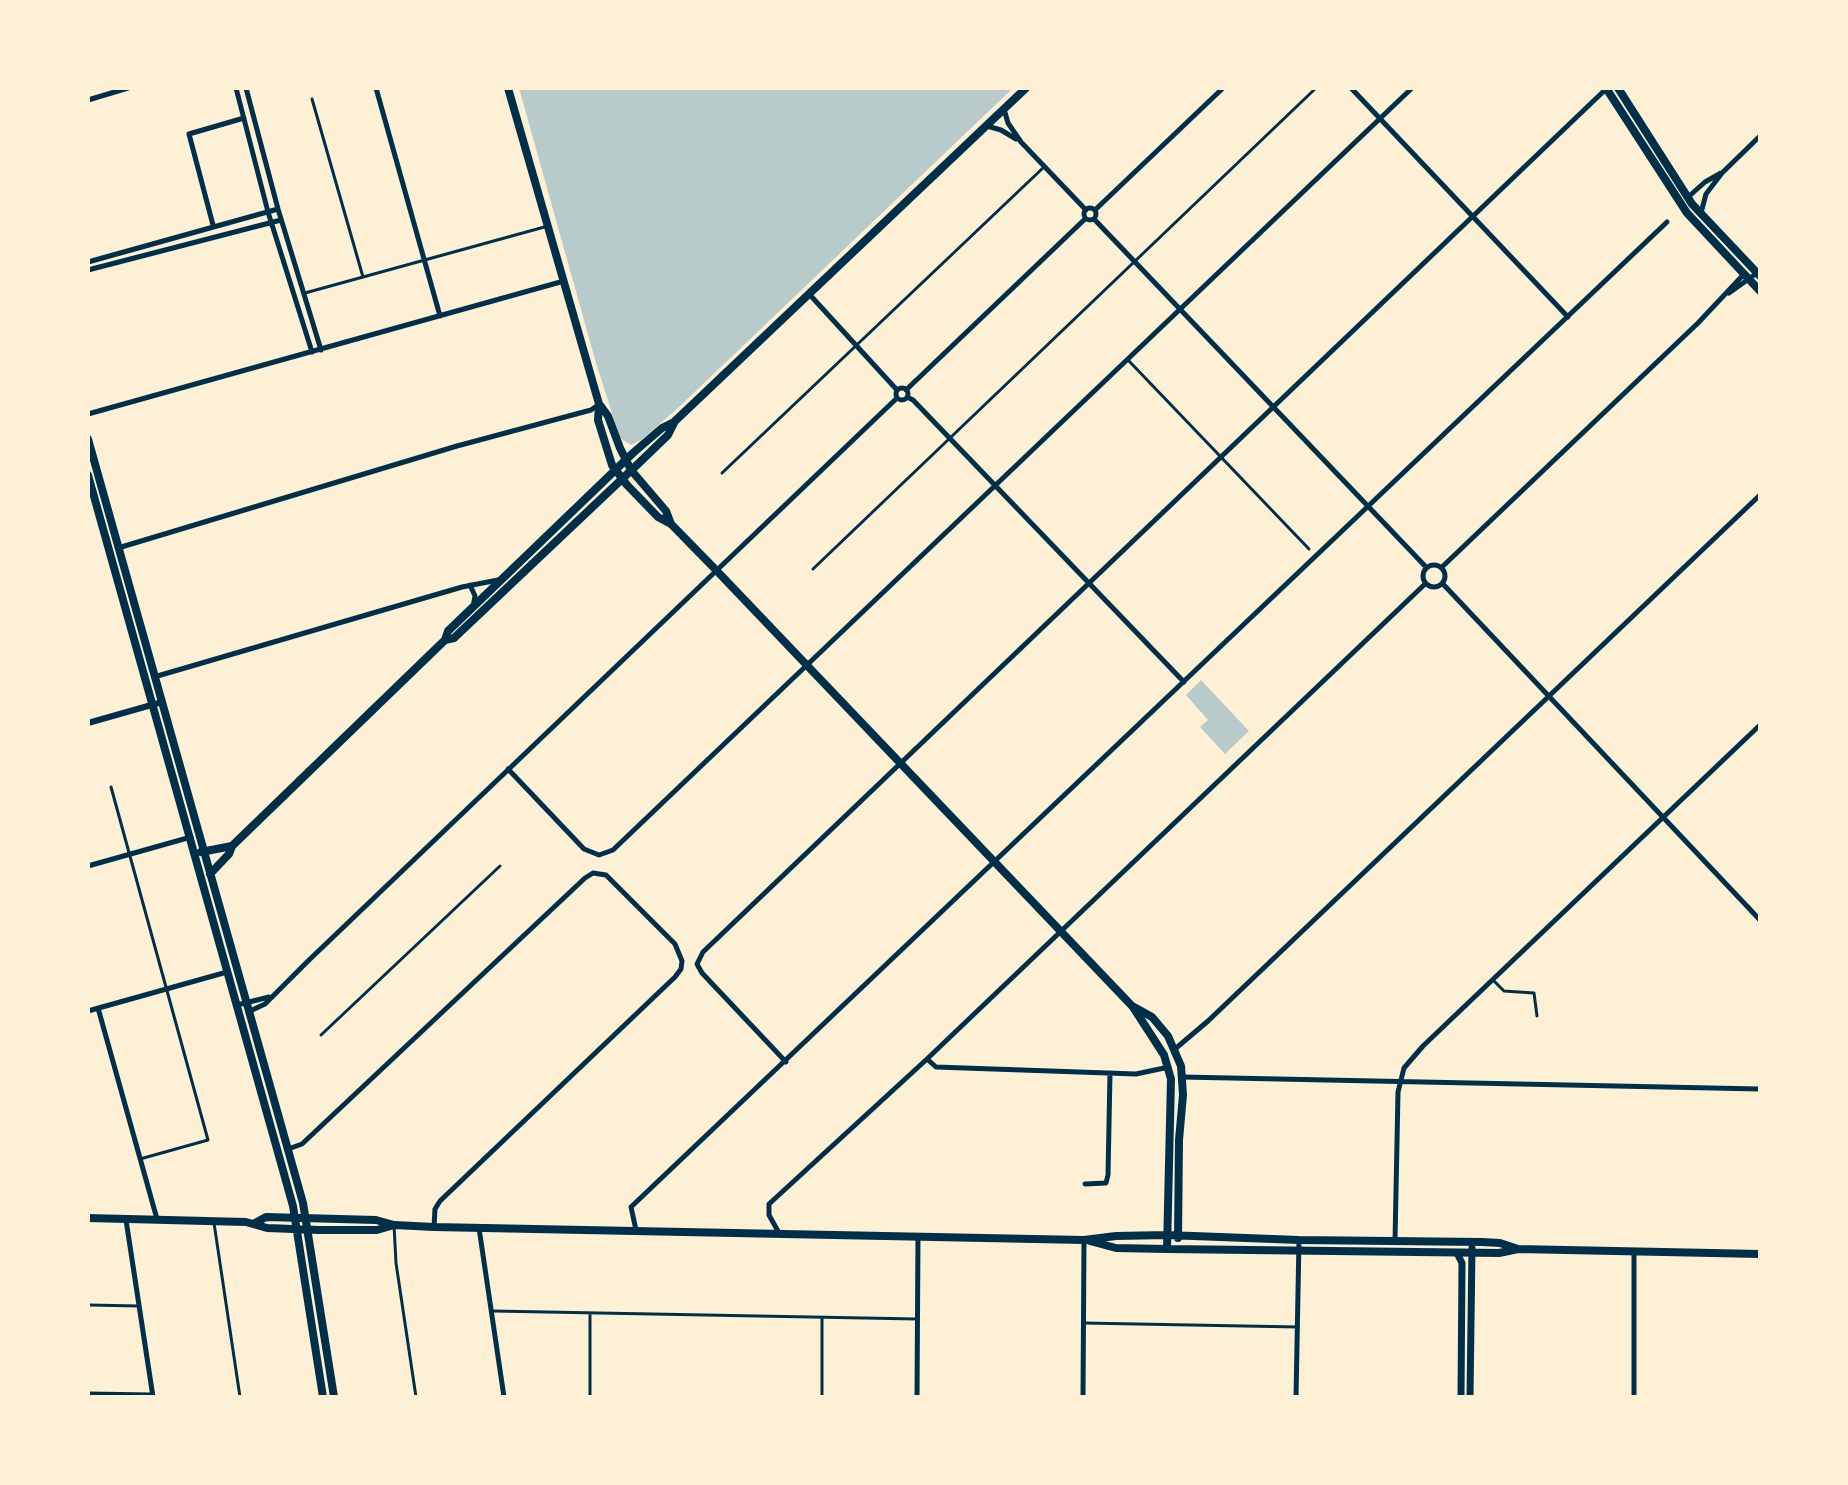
<!DOCTYPE html>
<style>
body{margin:0}
#map{position:relative;width:1848px;height:1485px;overflow:hidden;background:#fdf0d5;font-family:Mulish,sans-serif}
canvas{display:block}
.frame{position:absolute;inset:0;border:90px solid #fdf0d5;pointer-events:none}
</style>
<div id="map">
<canvas width="1848" height="1485"></canvas>
<div class="frame"></div>
</div>
<script>
const ctx = document.querySelector('canvas').getContext('2d');
ctx.lineJoin = 'round';
function fillPath(path, color) { ctx.fillStyle = color; ctx.fill(path, 'evenodd'); }
const toPath = rows => new Path2D(rows.map(r => 'M' + r).join(''));
function stroke(path, color, width, dash) { ctx.strokeStyle = color; ctx.lineWidth = width; ctx.lineCap = dash ? 'butt' : 'round'; ctx.setLineDash(dash || []); ctx.stroke(path); }
fillPath(toPath([
 [519,88,1013,88,679,407,641,440,631,445,620,438,596,363],
 [1201,680,1249,731,1225,754,1200,727,1208,720,1186,695]
]), '#b9caca');
stroke(toPath([
 [312,99,363,277],
 [305,293,548,226],
 [1128,360,1309,549],
 [722,473,1044,167],
 [813,569,1316,88],
 [111,787,208,1140,140,1159],
 [1494,981,1504,991,1534,993,1537,1016],
 [321,1035,500,866],
 [214,1223,240,1397],
 [394,1225,396,1263,416,1397],
 [88,1305,139,1306],
 [493,1311,917,1319],
 [1083,1323,1298,1327],
 [590,1397,590,1313],
 [822,1397,822,1317]
]), '#003049', 3);
stroke(toPath([
 [236,88,268,212,312,352],
 [246,88,278,209,321,350],
 [376,88,440,316],
 [1351,88,1568,317],
 [88,100,128,88],
 [1004,109,1008,123,1021,142,1086,210],
 [987,126,1001,130,1016,139],
 [1687,198,1705,182,1721,173],
 '1084 214a6 6 0 1 1 12 0a6 6 0 1 1-12 0Z',
 [1095,210,1223,88],
 [1701,213,1706,194,1722,173,1760,136],
 [1094,219,1426,567],
 [213,225,189,134,244,118],
 [88,262,278,209],
 [88,270,281,220],
 [1729,293,1757,273],
 [810,295,897,390],
 '896 394a6 6 0 1 1 12 0a6 6 0 1 1-12 0Z',
 [906,390,1085,219],
 [907,397,913,400,1184,682],
 [88,414,564,281],
 [118,548,457,446,591,410,598,405],
 '1423 576a11 11 0 1 1 22 0a11 11 0 1 1-22 0Z',
 [1442,567,1698,323,1745,273],
 [1443,584,1760,920],
 [470,585,475,596,473,607],
 [154,677,462,587,498,580],
 [508,769,584,849,599,855,613,850,1412,88],
 [88,866,191,837],
 [237,1005,269,997],
 [98,1008,157,1219],
 [88,1011,227,972],
 [248,1012,265,1004,308,961,897,398],
 [1175,1049,1208,1021,1760,495],
 [927,1059,936,1067,1136,1074,1169,1067],
 [786,1062,702,973,697,964,703,952,1606,89],
 [1182,1077,1760,1089],
 [288,1149,302,1144,585,878,593,873,606,875,675,944,682,961,681,969,675,977,440,1201,435,1209,434,1227],
 [1085,1184,1106,1183,1108,1175,1110,1073],
 [126,1220,153,1397],
 [479,1228,504,1397],
 [636,1230,631,1207,1667,222],
 [779,1233,769,1215,769,1204,927,1059,1425,584],
 [1395,1241,1398,1092,1404,1068,1423,1046,1760,725],
 [88,1394,152,1395],
 [917,1397,918,1236],
 [1083,1397,1084,1240],
 [1296,1397,1299,1240],
 [1634,1397,1634,1251]
]), '#003049', 5);
stroke(toPath([
 [88,723,162,702]
]), '#003049', 6);
stroke(toPath([
 [1457,1253,1462,1263,1461,1397],
 [1470,1397,1472,1248]
]), '#003049', 7);
stroke(toPath([
 [508,88,599,404,598,420,612,465,627,485,658,517,671,524,716,570,1133,1007,1164,1055,1171,1079,1167,1249],
 [1606,88,1687,213,1760,291],
 [1618,88,1692,204,1760,276],
 [600,405,608,416,620,448,631,470,666,511,671,524],
 [88,439,303,1203,334,1397],
 [88,475,293,1206,323,1397],
 [445,640,454,638,640,462,668,435,674,423],
 [201,852,232,846],
 [210,874,229,854,232,846,445,640,448,631,473,607,633,453,662,428,674,422,1026,88],
 [1134,1007,1152,1017,1168,1036,1181,1066,1183,1095,1179,1140,1178,1238],
 [88,1218,246,1222,267,1228,319,1230,377,1230,394,1225],
 [255,1223,266,1217,376,1220,394,1225,434,1227,1084,1240,1116,1236,1167,1235,1299,1240,1482,1242,1500,1243,1518,1249],
 [1090,1241,1116,1248,1167,1249,1499,1253,1518,1249,1760,1254]
]), '#003049', 8);
</script>
